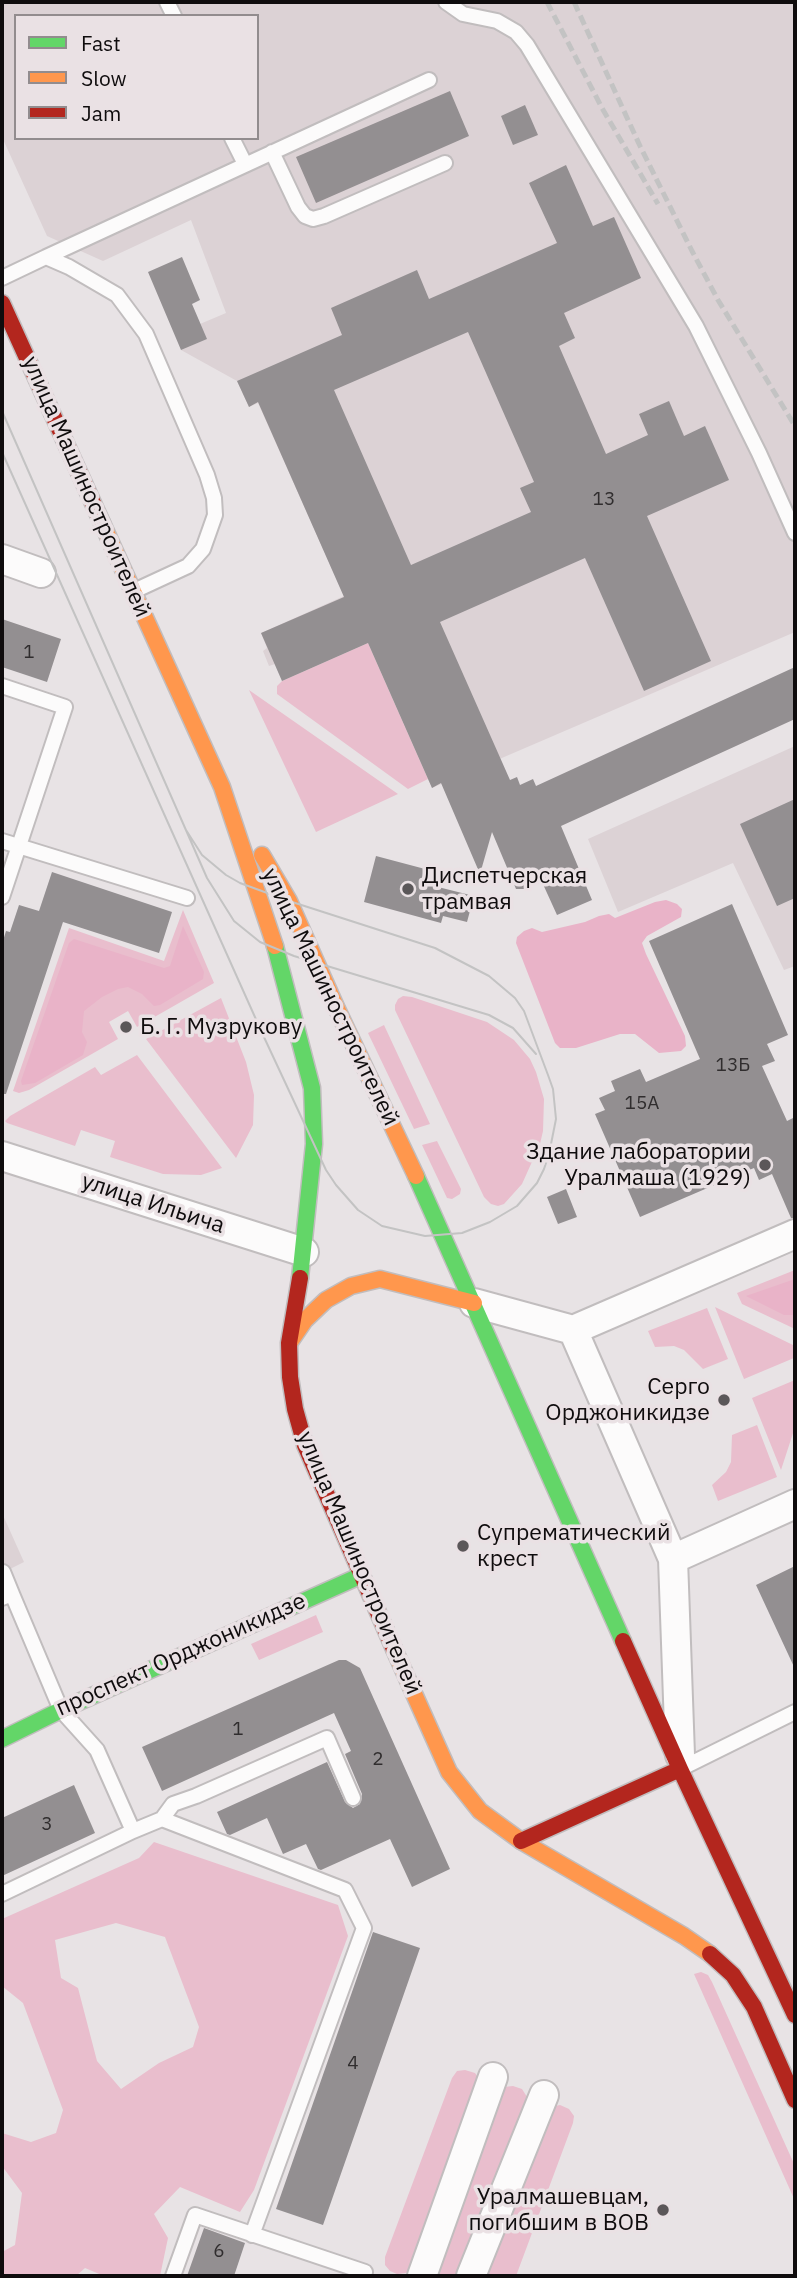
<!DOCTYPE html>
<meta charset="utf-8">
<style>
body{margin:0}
#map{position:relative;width:797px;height:2278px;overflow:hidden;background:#e8e3e5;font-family:"IBM Plex Sans",sans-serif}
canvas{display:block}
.frame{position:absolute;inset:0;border:4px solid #0f0c0d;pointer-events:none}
.legend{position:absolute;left:14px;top:14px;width:245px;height:126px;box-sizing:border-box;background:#eae1e4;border:2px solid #928c8e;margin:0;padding:9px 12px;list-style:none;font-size:21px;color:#0f0c0d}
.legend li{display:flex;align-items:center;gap:14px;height:35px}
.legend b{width:35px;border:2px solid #928c8e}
</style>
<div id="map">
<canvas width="797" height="2278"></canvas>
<div class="frame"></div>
<ul class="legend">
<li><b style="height:9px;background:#63d668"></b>Fast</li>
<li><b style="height:9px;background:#ff974d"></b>Slow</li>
<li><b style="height:9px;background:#b3261e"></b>Jam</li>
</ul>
</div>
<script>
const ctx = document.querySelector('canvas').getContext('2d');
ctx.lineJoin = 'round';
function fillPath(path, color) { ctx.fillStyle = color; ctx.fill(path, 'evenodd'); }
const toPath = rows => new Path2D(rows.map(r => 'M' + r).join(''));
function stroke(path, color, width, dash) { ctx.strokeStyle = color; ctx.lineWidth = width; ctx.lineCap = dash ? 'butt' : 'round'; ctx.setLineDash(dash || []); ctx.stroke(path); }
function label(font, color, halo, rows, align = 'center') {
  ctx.font = font + ' "IBM Plex Sans",sans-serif'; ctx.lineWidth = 7; ctx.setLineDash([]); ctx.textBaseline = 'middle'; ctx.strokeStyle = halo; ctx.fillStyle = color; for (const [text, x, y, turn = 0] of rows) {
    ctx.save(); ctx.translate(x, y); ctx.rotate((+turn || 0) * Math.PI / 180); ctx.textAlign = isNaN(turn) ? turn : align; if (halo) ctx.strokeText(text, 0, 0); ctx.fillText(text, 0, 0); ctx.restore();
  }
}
fillPath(toPath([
 [2,2,795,2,795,632,432,788,368,643,282,681,275,664,269,666,263,651,267,648,261,633,344,596,258,403,249,407,237,381,181,350,206,339,200,324,226,313,191,220,103,261,47,236,2,137],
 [16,16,257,16,257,138,16,138],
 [795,746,795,966,784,970,733,863,618,912,588,839],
 [2,1513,24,1562,2,1573]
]), '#dcd2d5');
fillPath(toPath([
 [368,643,428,779,408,789,277,694,277,686,282,681],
 [249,690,398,794,316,832],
 [183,910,214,983,137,1027,128,1011,109,1022,118,1039,29,1090,19,1093,13,1091,69,928,164,961],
 [403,996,412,997,487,1022,514,1040,530,1059,536,1072,544,1099,543,1131,540,1144,522,1184,504,1204,498,1206,491,1204,484,1197,395,1010,395,1005,398,999],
 [221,998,246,1062,254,1095,253,1125,236,1158,146,1039],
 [384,1025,430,1124,414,1129,368,1033],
 [137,1055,222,1168,201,1175,163,1174,110,1157,115,1141,81,1130,75,1146,7,1123,5,1121,10,1116,95,1067,101,1075],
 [437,1141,461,1189,460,1194,452,1199,447,1198,422,1145],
 [795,1270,795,1329,742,1304,737,1293],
 [715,1307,793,1345,794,1358,744,1379],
 [707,1308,728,1359,703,1369,684,1350,674,1346,655,1347,648,1331],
 [795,1380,795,1427,781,1470,752,1398],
 [757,1425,777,1477,718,1501,712,1485,726,1472,731,1462,732,1435],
 [316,1615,323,1632,259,1660,251,1644],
 [154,1842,338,1905,348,1936,254,2190,240,2212,180,2187,154,2214,168,2238,160,2276,104,2276,85,2268,76,2276,2,2276,2,2252,15,2245,22,2193,2,2166,2,2133,31,2142,56,2133,63,2110,23,2003,2,1986,2,1919,139,1858],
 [116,1923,165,1937,199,2027,193,2047,159,2063,121,2089,97,2061,78,1988,61,1978,55,1940],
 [701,1972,708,1975,712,1982,795,2166,795,2201,694,1974],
 [465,2070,475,2073,480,2080,412,2267,406,2273,397,2274,390,2271,385,2265,385,2257,452,2078,457,2071],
 [513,2086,522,2089,527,2097,526,2104,462,2276,433,2276,499,2094,504,2087],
 [560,2105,569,2109,574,2116,573,2123,516,2276,485,2276,551,2107]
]), '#e9becd');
fillPath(toPath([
 [666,900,677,904,682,909,681,917,647,936,642,943,646,954,685,1036,686,1046,681,1051,659,1053,635,1034,620,1034,576,1048,560,1048,555,1043,516,943,517,937,524,931,532,928,542,932,585,922,599,916,609,914,615,918,655,902],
 [183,926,204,972,203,979,160,1005,154,1006,142,994,128,987,118,989,102,997,84,1011,82,1032,87,1042,83,1055,35,1083,22,1085,21,1081,69,943,74,939,164,968,170,966],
 [795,1279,795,1313,793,1315,784,1315,746,1296]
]), '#e9b3c8');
fillPath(toPath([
 [450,91,469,136,316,203,296,157],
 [525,105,538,135,513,145,501,116],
 [566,165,593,226,614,217,641,278,564,313,575,338,559,346,606,454,648,435,639,414,669,401,684,436,705,426,729,480,647,516,711,661,644,691,585,558,440,622,510,780,517,777,520,785,533,779,536,786,795,667,795,719,561,826,592,900,557,915,542,882,525,889,516,889,492,832,480,874,441,783,432,788,368,643,282,681,261,633,344,597,258,402,249,407,237,381,342,335,331,308,417,270,429,299,557,243,529,183],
 [468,332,534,482,520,488,531,512,411,565,334,390],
 [182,257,200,300,192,304,207,339,181,350,148,272],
 [2,619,61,639,47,682,2,667],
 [795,799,795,898,777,906,740,824],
 [376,856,425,869,422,883,474,896,467,922,443,916,441,923,364,902],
 [52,872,172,912,159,953,63,922,6,1094,2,1094,2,944,6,931,10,932,19,905,39,911],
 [732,904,788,1035,767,1044,775,1061,762,1066,787,1121,795,1117,795,1218,791,1218,772,1174,759,1180,754,1168,640,1217,595,1114,605,1110,599,1098,615,1091,611,1081,640,1069,646,1082,700,1059,649,941],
 [566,1189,577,1217,558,1224,547,1197],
 [795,1566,795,1669,756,1585],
 [339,1660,346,1660,360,1668,450,1869,412,1887,390,1839,321,1870,318,1869,306,1844,283,1854,267,1818,230,1835,227,1834,217,1812,327,1762,345,1802,353,1808,360,1804,362,1794,345,1754,351,1751,334,1713,162,1791,142,1747],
 [74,1785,95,1833,2,1876,2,1818],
 [373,1932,420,1948,323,2225,276,2209],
 [204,2228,245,2243,234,2276,187,2276]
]), '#938f91');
const lane = toPath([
 [167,2,174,16],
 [446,2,463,14,497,21,516,32,527,45,696,326,759,453,795,533],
 [232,138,245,164],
 [272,152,298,207,305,216,313,219,324,216,445,163],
 [46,257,429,80],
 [2,278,46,257,69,267,117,295,146,334,207,475,214,498,215,515,203,549,188,566,134,591],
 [2,686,65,707,2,897],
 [2,841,187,898],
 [3,1572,12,1594],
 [2,1598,12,1594,61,1710,97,1750,133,1831,2,1894],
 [680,1769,795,1712],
 [162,1819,173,1804,196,1796,327,1738,353,1798],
 [133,1831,162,1819,345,1890,364,1928,252,2235],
 [173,2276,195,2215,365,2272]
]);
const street = toPath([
 [2,559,41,573],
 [2,1156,304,1252],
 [474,1303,573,1330,795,1234],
 [573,1330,673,1559,680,1755],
 [673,1559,795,1504],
 [422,2276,493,2077],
 [471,2276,544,2095]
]);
const fast = toPath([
 [275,946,312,1088,314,1144,300,1278],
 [416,1176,623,1641],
 [2,1739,61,1710,362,1575]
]);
const slow = toPath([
 [102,523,222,787,275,946],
 [262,855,289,901,337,1009,416,1176],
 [290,1342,305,1320,326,1300,351,1286,380,1279,474,1303],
 [394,1649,449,1772,480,1811,521,1841,684,1936,710,1954]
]);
const jam = toPath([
 [2,303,102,523],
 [300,1278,289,1343,290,1377,295,1409,305,1445,394,1649],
 [623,1641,680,1769,795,2015],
 [521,1841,680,1769],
 [710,1954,733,1975,754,2007,795,2100]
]);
stroke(lane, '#c1bdbe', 18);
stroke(street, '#c1bdbe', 32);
stroke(fast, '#c1bdbe', 19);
stroke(slow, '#c1bdbe', 19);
stroke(jam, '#c1bdbe', 19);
stroke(lane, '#fcfbfb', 14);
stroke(street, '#fcfbfb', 28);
stroke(fast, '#63d668', 16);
stroke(slow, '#ff974d', 16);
stroke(jam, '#b3261e', 16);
stroke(toPath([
 [2,411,207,878,234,921,260,942,294,956,489,1015,513,1028,536,1054],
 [2,452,263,1035,326,1170,336,1185,358,1210,382,1226,425,1236,462,1233,490,1222,517,1206,537,1183,544,1169,549,1154,556,1119,553,1089,548,1075,524,1011,515,998,489,976,435,948,289,901,240,883,226,875,202,855,186,830]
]), '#c3c3c3', 2);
stroke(toPath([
 [547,2,602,108,658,204],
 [574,2,640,146,692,251,718,300,795,426]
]), '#c3c3c3', 5, [10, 5]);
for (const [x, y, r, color] of [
 [408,889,7,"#5b5759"],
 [126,1027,7,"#5b5759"],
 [765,1165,7,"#5b5759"],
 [724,1400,7,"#5b5759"],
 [463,1546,7,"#5b5759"],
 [663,2210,7,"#5b5759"]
]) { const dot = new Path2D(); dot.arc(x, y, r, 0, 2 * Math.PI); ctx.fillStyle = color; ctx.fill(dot); stroke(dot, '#eae1e4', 2.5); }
label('19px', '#302d2e', null, [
 ["13",604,500],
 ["1",29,653],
 ["13Б",733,1066],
 ["15А",642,1104],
 ["1",238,1730],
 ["2",378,1760],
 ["3",47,1825],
 ["4",353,2064],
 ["6",219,2252]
]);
label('23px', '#0f0c0d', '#eae1e4', [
 ["улица Машиностроителей",86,487,66],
 ["улица Машиностроителей",330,997,64],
 ["улица Ильича",153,1204,18],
 ["улица Машиностроителей",359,1563,67],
 ["проспект Орджоникидзе",181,1655,-24]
]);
label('23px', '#0f0c0d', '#eae1e4', [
 ["Диспетчерская",422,876],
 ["трамвая",422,902],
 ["Б. Г. Музрукову",140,1027],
 ["Здание лаборатории",751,1152,"right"],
 ["Уралмаша (1929)",751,1178,"right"],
 ["Серго",710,1387,"right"],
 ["Орджоникидзе",710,1413,"right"],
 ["Супрематический",477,1533],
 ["крест",477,1559],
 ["Уралмашевцам,",649,2197,"right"],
 ["погибшим в ВОВ",649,2223,"right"]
], 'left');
</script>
